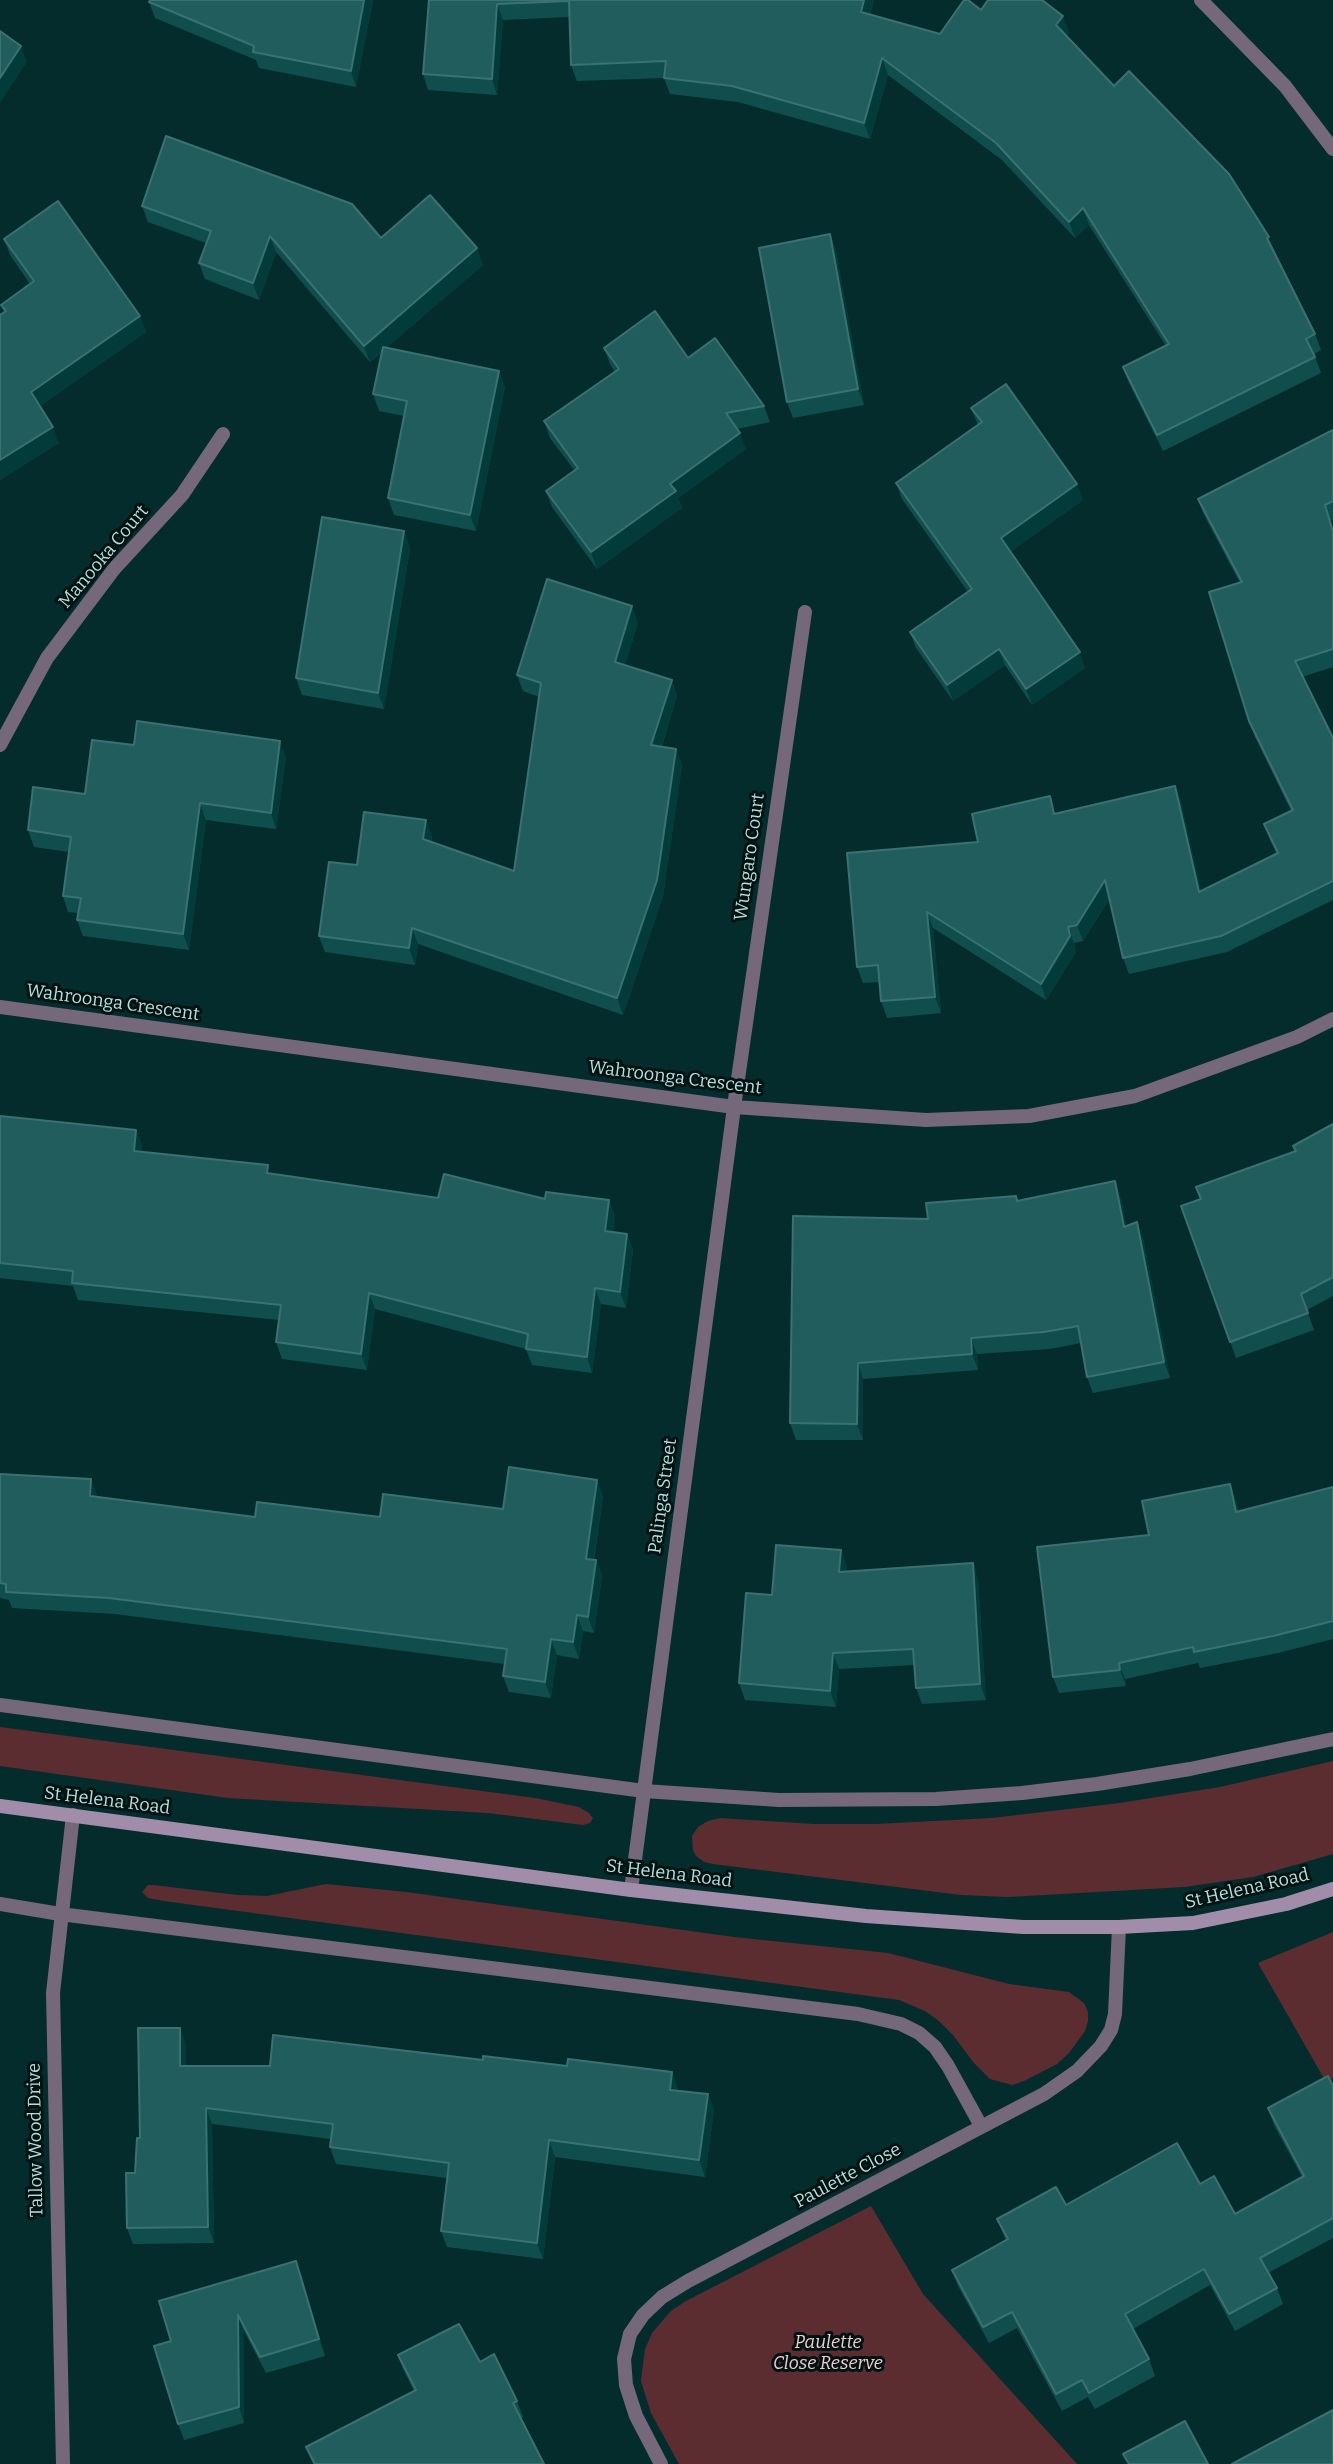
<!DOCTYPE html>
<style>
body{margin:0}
canvas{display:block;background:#042c2c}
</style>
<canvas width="1333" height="2464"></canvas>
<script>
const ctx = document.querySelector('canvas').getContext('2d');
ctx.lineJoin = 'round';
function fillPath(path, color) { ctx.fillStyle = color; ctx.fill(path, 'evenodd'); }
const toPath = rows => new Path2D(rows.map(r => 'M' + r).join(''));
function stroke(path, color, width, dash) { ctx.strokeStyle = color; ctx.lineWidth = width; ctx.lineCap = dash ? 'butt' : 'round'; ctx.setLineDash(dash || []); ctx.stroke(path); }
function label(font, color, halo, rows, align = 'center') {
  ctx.font = font + ' Bitter,serif'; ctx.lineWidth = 6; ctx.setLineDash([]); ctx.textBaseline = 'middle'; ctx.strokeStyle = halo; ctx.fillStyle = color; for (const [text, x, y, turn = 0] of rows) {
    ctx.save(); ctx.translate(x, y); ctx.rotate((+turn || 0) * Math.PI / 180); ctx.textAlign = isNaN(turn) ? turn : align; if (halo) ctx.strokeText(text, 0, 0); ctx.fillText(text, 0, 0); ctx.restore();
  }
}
fillPath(toPath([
 [0,1727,535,1798,579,1807,589,1813,593,1818,590,1823,583,1825,488,1813,228,1798,0,1766],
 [1333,1761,1333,1854,1253,1877,1184,1887,1009,1897,961,1895,713,1864,704,1862,696,1856,693,1850,692,1836,698,1827,708,1821,720,1818,813,1824,876,1824,992,1818,1120,1803,1220,1787],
 [326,1884,406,1892,734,1937,888,1953,1009,1984,1069,1992,1084,2003,1088,2012,1088,2021,1085,2031,1069,2053,1057,2064,1024,2081,1012,2085,990,2079,974,2063,953,2035,939,2021,925,2011,899,2000,164,1901,148,1898,142,1892,148,1885,153,1885,238,1895,267,1896],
 [1333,1932,1333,2078,1326,2082,1258,1963],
 [871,2206,923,2294,1077,2464,679,2464,651,2413,641,2381,645,2349,652,2333,671,2311,686,2301]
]), '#5b2d31');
stroke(toPath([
 [1201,0,1285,86,1333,149],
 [0,745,47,658,114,569,182,495,223,434],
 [0,1007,734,1107,926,1120,1029,1116,1135,1096,1297,1037,1333,1019],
 [0,1705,644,1791,779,1800,936,1799,1022,1793,1097,1784,1190,1769,1333,1739],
 [631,1890,734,1107,805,612],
 [0,1904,60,1914,858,2014,901,2024,919,2033,935,2047,948,2066,981,2126],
 [63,2464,53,1993,73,1815],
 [661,2464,636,2416,626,2385,624,2359,630,2334,643,2315,662,2297,688,2281,1044,2094,1077,2071,1101,2046,1111,2030,1115,2014,1119,1927]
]), '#74687a', 14);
stroke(toPath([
 [0,1806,631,1890,866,1916,1023,1927,1119,1927,1193,1923,1286,1904,1333,1889]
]), '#a18daa', 14);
fillPath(toPath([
 [373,0,356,87,259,68,256,60,155,18,149,2],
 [429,0,874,0,870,15,940,34,981,10,1069,32,1067,36,1274,253,1315,334,1321,350,1314,354,1321,373,1163,451,1129,383,1123,367,1166,346,1089,225,1075,238,1002,160,888,75,870,139,738,102,670,94,664,78,577,81,571,65,569,17,503,20,497,95,428,90,423,74],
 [142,206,381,238,483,265,386,348,499,371,505,387,476,531,394,515,388,498,404,416,379,411,373,394,382,352,370,362,276,252,259,300,205,279,199,263,206,243,148,222],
 [830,234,836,251,864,405,793,418,787,402],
 [4,239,140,316,146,332,40,406,59,443,0,480,4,312,1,305,30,284,10,255],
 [604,348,688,358,764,406,770,422,737,429,746,449,678,498,682,508,597,569,552,507,546,491,575,471,550,438,544,421,615,372,610,364],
 [971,408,1083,500,1010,552,1085,668,1032,705,1005,665,953,701,916,648,910,632,968,592,902,499,896,483,978,425],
 [1333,430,1333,520,1331,521,1333,529,1333,667,1302,677,1333,738,1333,900,1227,952,1129,974,1123,958,1110,898,1083,941,1074,943,1076,952,1046,1000,933,928,941,1013,887,1018,881,1001,880,982,863,983,857,967,978,842,1056,813,1175,786,1181,802,1201,891,1277,854,1270,840,1264,824,1291,811,1255,737,1249,721,1240,583,1204,515,1198,499],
 [404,531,410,548,384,709,302,695,296,678],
 [638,623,625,665,672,680,677,696,662,746,676,749,682,765,663,896,623,1015,418,944,415,965,325,952,319,936,357,865,426,820,432,837,431,842,514,871,539,697,523,691,517,675],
 [134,745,286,757,276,829,206,820,189,950,83,936,77,920,78,913,68,912,63,896,69,852,34,847,28,830,85,794],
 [0,1116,136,1130,142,1146,141,1152,271,1174,438,1198,609,1200,615,1217,613,1232,627,1234,633,1250,626,1308,601,1304,592,1373,532,1365,526,1349,375,1309,367,1370,282,1359,276,1342,279,1320,78,1300,73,1286,0,1278],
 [1333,1124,1333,1296,1307,1310,1314,1330,1236,1358,1181,1206,1201,1199,1295,1152,1293,1146],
 [1016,1196,1018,1200,1121,1198,1126,1226,1143,1238,1170,1378,1093,1393,1087,1377,1081,1343,1050,1349,977,1354,978,1370,863,1379,863,1440,796,1440,790,1423,928,1219],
 [0,1474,97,1495,97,1497,255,1517,380,1517,503,1509,603,1496,594,1560,596,1560,602,1576,594,1633,583,1631,579,1659,557,1655,551,1698,509,1692,503,1676,505,1664,115,1614,12,1608,9,1600,0,1598],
 [1333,1487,1333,1639,1278,1653,1200,1668,1198,1663,1125,1679,1126,1686,1059,1693,1053,1677,1149,1535,1236,1500,1239,1512],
 [847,1566,847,1571,978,1580,986,1700,922,1704,916,1688,914,1665,839,1669,836,1707,745,1700,739,1683,772,1595],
 [180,2028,186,2045,186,2066,678,2088,678,2091,708,2094,714,2110,705,2177,555,2157,543,2259,447,2247,441,2231,447,2178,336,2164,330,2147,331,2139,212,2124,214,2243,133,2244,127,2228,140,2138],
 [1333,2086,1333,2238,1268,2273,1277,2288,1283,2304,1235,2331,1210,2285,1133,2329,1149,2359,1155,2376,1095,2409,1088,2397,1062,2411,1017,2328,989,2343,958,2286,952,2270,1006,2241,997,2219,1066,2205,1200,2184,1235,2214,1302,2177,1274,2125,1268,2108],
 [302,2277,325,2356,266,2373,244,2331,244,2423,184,2440,178,2424,171,2341],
 [398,2355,480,2362,517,2401,523,2417,521,2418,544,2464,313,2464,306,2447,414,2391,404,2371]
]), '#104e4e');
fillPath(toPath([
 [364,0,373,0,356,87,351,71],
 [864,0,874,0,866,28,861,12],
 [497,4,503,20,497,95,492,79],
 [1063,16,1069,32,1062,42,1056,25],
 [21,46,27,62,0,103,0,78],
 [882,58,888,75,870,139,864,123],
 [1083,208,1089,225,1075,238,1069,222],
 [830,234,836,251,864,405,858,389],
 [270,236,276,252,259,300,253,283],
 [477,248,483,265,370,362,364,346],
 [140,316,146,332,37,408,31,392],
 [499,371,505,387,476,531,470,515],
 [53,427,59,443,0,480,0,460],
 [740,433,746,449,678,498,682,508,597,569,591,552,670,484],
 [1077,484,1083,500,1007,554,1001,538],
 [404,531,410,548,384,709,378,693],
 [632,606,638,623,621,678,615,662],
 [999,649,1005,665,953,701,947,685],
 [1080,652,1085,668,1032,705,1026,689],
 [672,680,677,696,657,761,651,745],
 [280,741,286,757,276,829,271,813],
 [676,749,682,765,663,896,623,1015,617,998],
 [1175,786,1181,802,1205,908,1199,892],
 [200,803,206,820,189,950,183,934],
 [426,820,432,837,429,856,423,839],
 [1105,880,1111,896,1083,941,1077,925],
 [927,912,933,928,941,1013,935,997],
 [1068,927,1074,943,1076,952,1046,1000,1041,984],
 [412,928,418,944,415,965,409,948],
 [136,1130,142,1146,140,1167,134,1151],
 [1115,1181,1121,1198,1129,1243,1124,1227],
 [609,1200,615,1217,611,1247,605,1231],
 [1137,1222,1143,1238,1170,1378,1164,1362],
 [627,1234,633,1250,626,1308,620,1292],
 [595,1288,601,1304,592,1373,587,1357],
 [369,1293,375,1309,367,1370,361,1354],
 [971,1338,977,1354,978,1370,972,1354],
 [858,1363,863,1379,863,1440,857,1424],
 [91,1479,97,1495,96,1512,90,1496],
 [597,1480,603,1496,591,1575,586,1559],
 [1230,1484,1236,1500,1242,1528,1236,1512],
 [841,1550,847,1566,845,1588,839,1572],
 [596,1560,602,1576,594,1633,588,1617],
 [973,1563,978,1580,986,1700,980,1684],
 [577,1615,583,1631,579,1659,573,1642],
 [551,1639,557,1655,551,1698,545,1682],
 [833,1653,839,1669,836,1707,830,1691],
 [1119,1663,1125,1679,1126,1686,1120,1670],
 [180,2028,186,2045,186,2082,180,2066],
 [672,2072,678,2088,676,2106,670,2090],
 [708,2094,714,2110,705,2177,699,2160],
 [206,2108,212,2124,214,2243,208,2227],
 [549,2140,555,2157,543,2259,537,2243],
 [296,2261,302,2277,325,2356,319,2339],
 [238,2315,244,2331,244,2423,239,2407]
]), '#033a3a');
const building = toPath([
 [150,0,364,0,351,71,253,52,254,46,149,2,150,0],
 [429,0,864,0,861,12,940,34,964,0,968,0,981,10,988,0,1042,0,1063,16,1056,25,1114,86,1129,71,1229,174,1269,237,1267,238,1315,334,1306,339,1315,357,1157,435,1123,367,1169,344,1083,208,1069,222,996,143,882,58,864,123,732,86,664,78,666,61,571,65,569,1,497,4,492,79,423,74,429,0],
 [0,31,21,46,0,78,0,31],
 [166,136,352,204,381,238,430,195,477,248,364,346,270,236,253,283,199,263,211,231,142,206,166,136],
 [58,201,140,316,31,392,53,427,0,460,0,315,6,311,1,305,34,281,4,239,58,201],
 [830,234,858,389,787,402,759,248,830,234],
 [655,311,688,358,715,338,764,406,726,413,740,433,670,484,676,491,591,552,546,491,578,468,544,421,619,369,604,348,655,311],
 [383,347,499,371,470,515,388,498,407,401,373,394,383,347],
 [1006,384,1077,484,1001,538,1080,652,1026,689,999,649,947,685,910,632,972,589,896,483,982,422,971,408,1006,384],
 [1333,430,1333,501,1325,505,1333,532,1333,649,1295,661,1333,738,1333,881,1221,936,1123,958,1105,880,1077,925,1068,927,1070,936,1041,984,927,912,935,997,881,1001,878,965,857,967,847,853,978,842,972,814,1050,796,1054,814,1175,786,1199,892,1278,853,1264,824,1293,810,1249,721,1209,592,1242,582,1198,499,1333,430],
 [322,517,404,531,378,693,296,678,322,517],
 [547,579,632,606,615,662,672,680,651,745,676,749,657,880,617,998,412,928,409,948,319,936,329,862,357,865,364,812,426,820,423,839,514,871,541,683,517,675,547,579],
 [137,721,280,741,271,813,200,803,183,934,77,920,81,898,63,896,71,837,28,830,33,787,85,794,92,740,134,745,137,721],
 [0,1116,136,1130,134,1151,268,1165,267,1173,438,1198,444,1174,545,1199,546,1192,609,1200,605,1231,627,1234,620,1292,595,1288,587,1357,526,1349,528,1334,369,1293,361,1354,276,1342,281,1305,72,1283,73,1271,0,1263,0,1116],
 [1333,1124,1333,1277,1301,1294,1308,1313,1230,1342,1181,1206,1201,1199,1196,1187,1296,1151,1293,1146,1333,1124],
 [1115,1181,1124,1227,1137,1222,1164,1362,1087,1377,1078,1326,1044,1332,971,1338,972,1354,858,1363,857,1424,790,1423,793,1216,928,1219,926,1203,1016,1196,1017,1201,1115,1181],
 [509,1467,597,1480,586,1559,596,1560,588,1617,577,1615,573,1642,551,1639,545,1682,503,1676,507,1649,109,1598,6,1592,6,1584,0,1583,0,1474,91,1479,90,1496,255,1517,257,1502,380,1517,383,1494,503,1509,509,1467],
 [1230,1484,1236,1512,1333,1487,1333,1621,1273,1636,1194,1652,1193,1647,1119,1663,1120,1670,1053,1677,1037,1547,1149,1535,1142,1501,1230,1484],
 [776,1545,841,1550,839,1572,973,1563,980,1684,916,1688,913,1649,833,1653,830,1691,739,1683,746,1593,772,1595,776,1545],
 [138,2028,180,2028,180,2066,270,2066,273,2035,483,2060,483,2056,567,2066,568,2059,672,2072,670,2090,708,2094,699,2160,549,2140,537,2243,441,2231,449,2163,330,2147,333,2124,206,2108,208,2227,127,2228,126,2173,135,2173,137,2138,140,2138,138,2028],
 [1328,2076,1333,2086,1333,2218,1260,2258,1277,2288,1229,2314,1204,2269,1125,2314,1149,2359,1089,2393,1082,2380,1056,2394,1012,2312,983,2327,952,2270,1008,2239,997,2219,1056,2187,1066,2205,1177,2143,1200,2184,1214,2176,1235,2214,1304,2176,1268,2108,1328,2076],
 [296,2261,319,2339,260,2357,238,2315,239,2407,178,2424,154,2346,171,2341,159,2301,296,2261],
 [459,2324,480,2362,494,2354,517,2401,513,2403,544,2464,315,2464,306,2447,416,2390,398,2355,459,2324],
 [1333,2410,1333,2464,1232,2464,1333,2410],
 [1185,2421,1208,2464,1129,2464,1123,2454,1185,2421]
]);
fillPath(building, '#225d5d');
stroke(building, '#3a7171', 2);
label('18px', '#badcdb', '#001313', [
 ["Manooka Court",104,557,-50],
 ["Wungaro Court",750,857,-82],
 ["Wahroonga Crescent",113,1003,8],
 ["Wahroonga Crescent",675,1078,7],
 ["Palinga Street",663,1496,-82],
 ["St Helena Road",107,1801,7],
 ["St Helena Road",669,1874,7],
 ["St Helena Road",1247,1889,-13],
 ["Tallow Wood Drive",36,2140,-91],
 ["Paulette Close",848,2176,-28]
]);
label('italic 18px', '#f8cbcd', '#001313', [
 ["Paulette",828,2343],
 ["Close Reserve",828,2364]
]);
</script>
